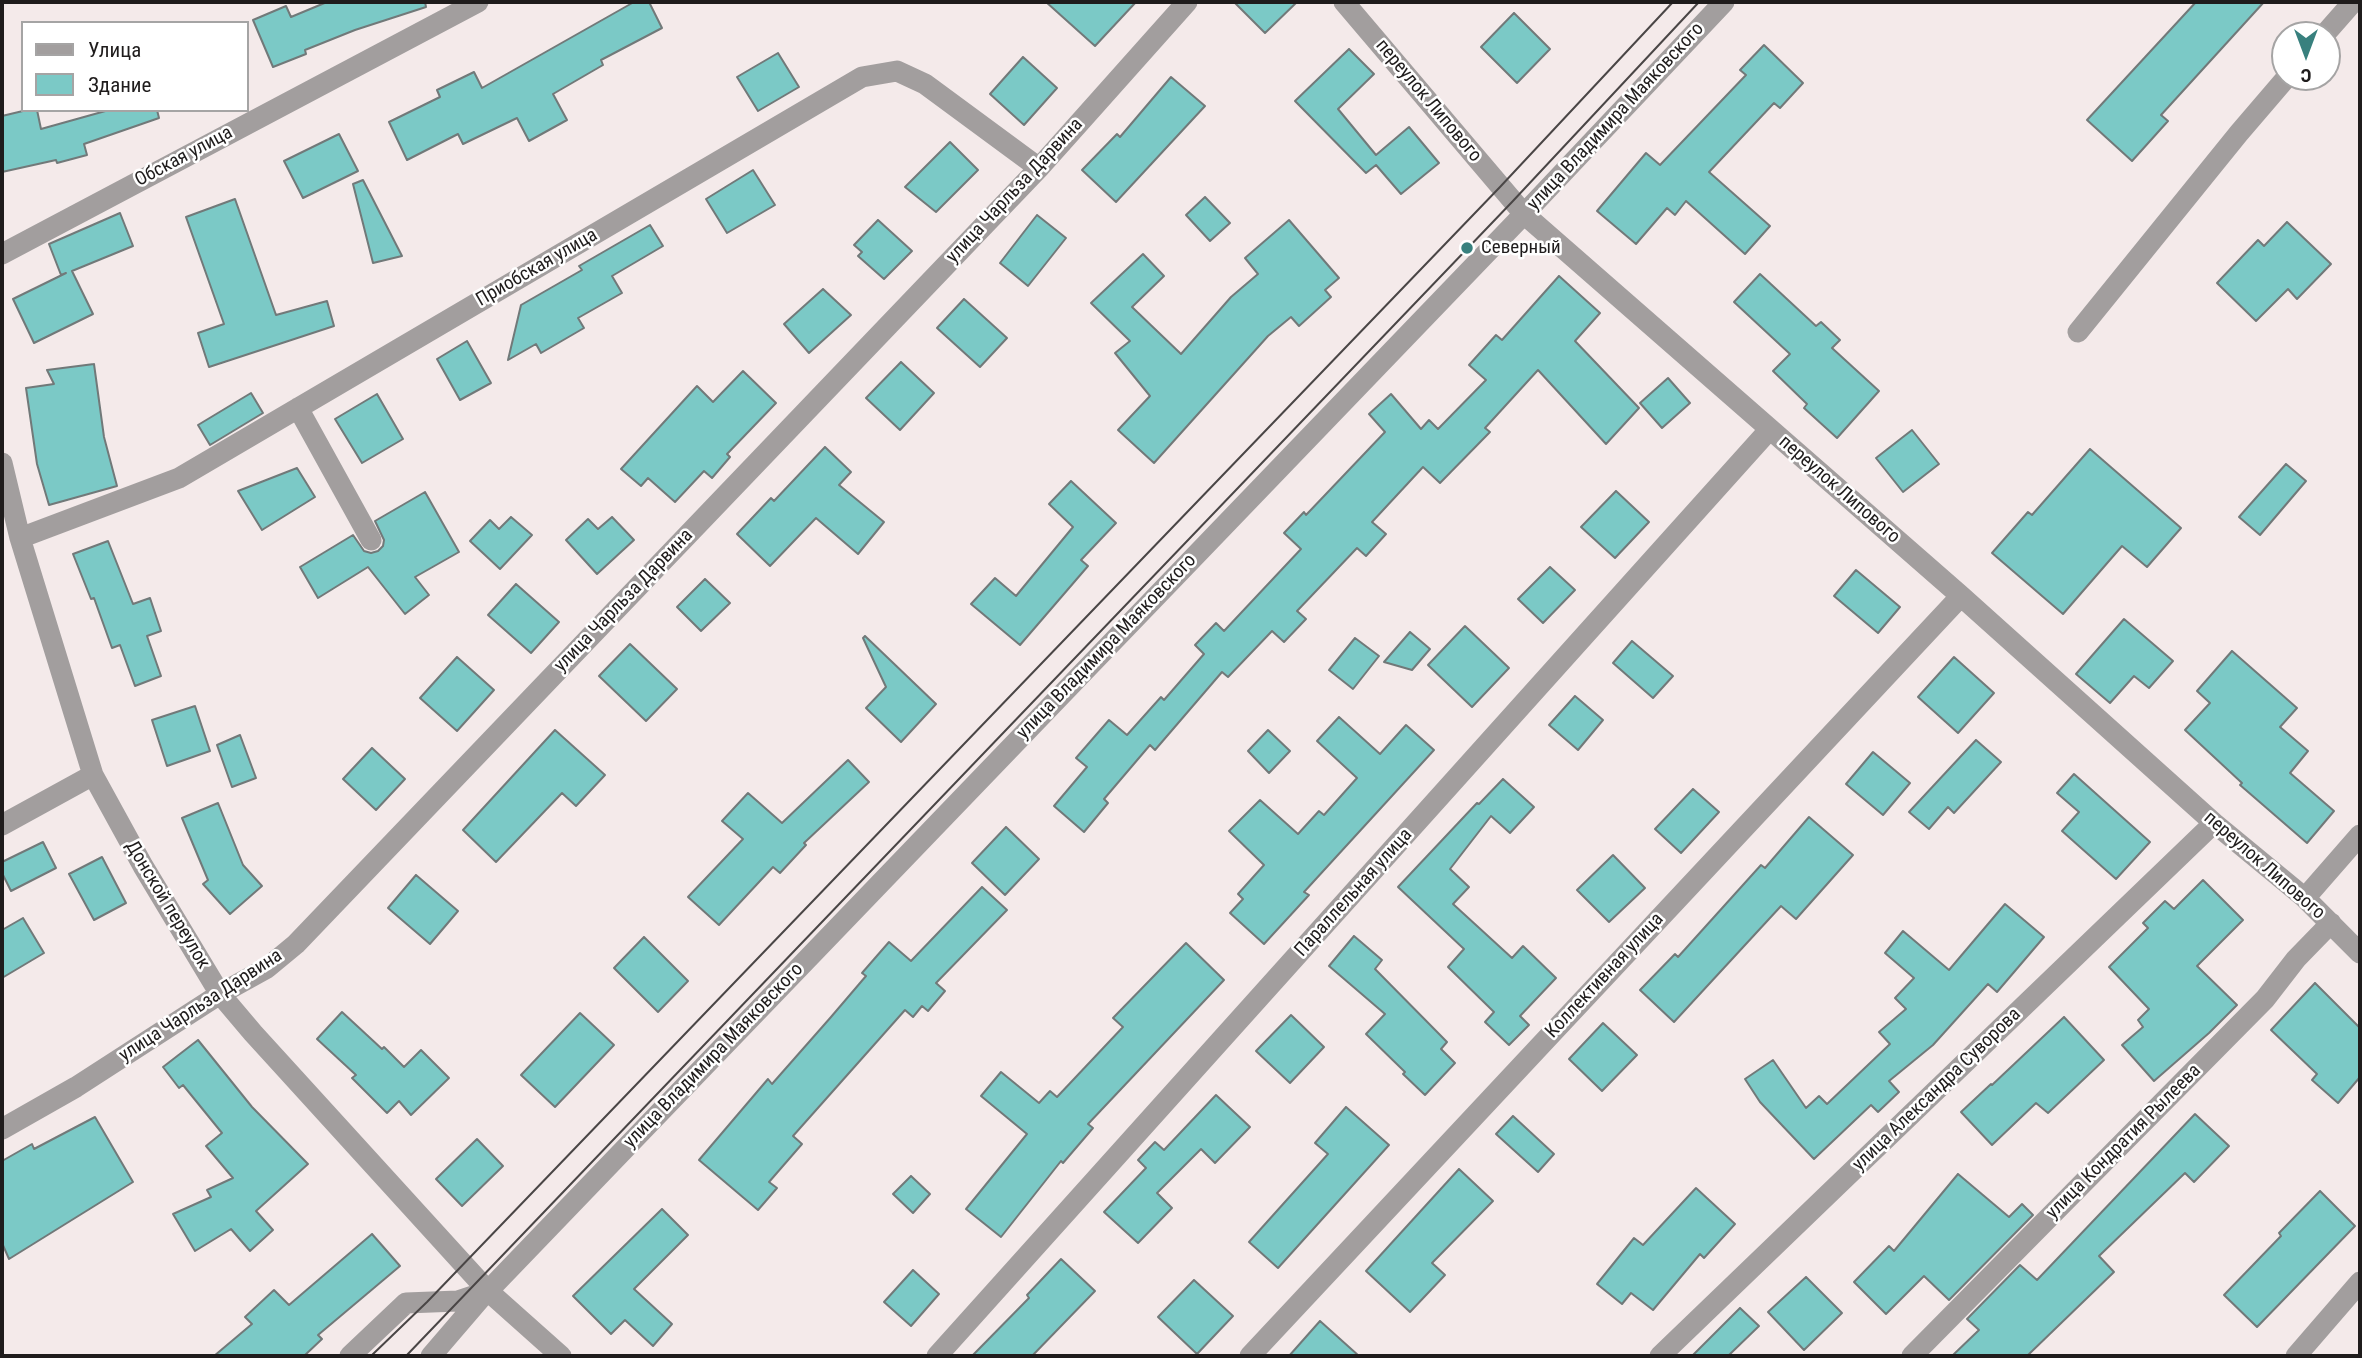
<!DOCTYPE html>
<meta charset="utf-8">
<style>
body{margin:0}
#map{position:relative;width:2362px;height:1358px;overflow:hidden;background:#f4eaea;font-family:"Roboto Condensed",sans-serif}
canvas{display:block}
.frame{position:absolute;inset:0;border:4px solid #1f1c1c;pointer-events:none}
.legend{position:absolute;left:21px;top:21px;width:228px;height:91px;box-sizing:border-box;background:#fff;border:2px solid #a5a4a4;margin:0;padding:9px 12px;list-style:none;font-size:21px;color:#1f1c1c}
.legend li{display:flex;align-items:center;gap:14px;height:35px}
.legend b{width:35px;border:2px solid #a5a4a4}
.north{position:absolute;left:2271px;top:21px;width:70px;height:70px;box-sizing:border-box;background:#fff;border:2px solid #a5a4a4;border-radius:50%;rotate:180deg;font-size:19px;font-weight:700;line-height:28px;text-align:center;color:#1f1c1c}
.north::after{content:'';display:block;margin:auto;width:24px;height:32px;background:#38807e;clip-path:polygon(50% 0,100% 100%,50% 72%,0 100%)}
</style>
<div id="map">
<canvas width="2362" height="1358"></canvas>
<div class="frame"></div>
<ul class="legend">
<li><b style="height:9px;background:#a29e9e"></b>Улица</li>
<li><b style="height:19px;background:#7bc9c6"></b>Здание</li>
</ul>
<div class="north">С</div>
</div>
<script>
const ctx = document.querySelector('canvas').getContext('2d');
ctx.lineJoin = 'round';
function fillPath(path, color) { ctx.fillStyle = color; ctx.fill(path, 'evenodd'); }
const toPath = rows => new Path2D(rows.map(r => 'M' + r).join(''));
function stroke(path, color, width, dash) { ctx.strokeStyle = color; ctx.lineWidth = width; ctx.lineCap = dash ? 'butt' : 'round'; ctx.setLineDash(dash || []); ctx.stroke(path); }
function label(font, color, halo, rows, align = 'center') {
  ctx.font = font + ' "Roboto Condensed",sans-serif'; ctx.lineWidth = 5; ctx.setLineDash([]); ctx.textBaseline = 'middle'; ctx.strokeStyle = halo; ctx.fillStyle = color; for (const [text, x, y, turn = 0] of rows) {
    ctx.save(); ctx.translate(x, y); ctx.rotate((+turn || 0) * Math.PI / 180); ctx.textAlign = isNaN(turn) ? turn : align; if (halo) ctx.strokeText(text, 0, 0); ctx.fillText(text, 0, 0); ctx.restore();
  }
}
const building = toPath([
 [327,2,425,2,426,7,355,30,305,50,306,54,273,67,253,20,286,6,291,17,327,2],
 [634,2,649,2,662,28,601,60,603,65,553,94,567,120,529,141,517,118,463,144,458,134,407,160,389,122,440,97,437,90,474,72,482,88,634,2],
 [1046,2,1136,2,1095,46,1046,2],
 [1234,2,1297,2,1265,33,1234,2],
 [2196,2,2264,2,2161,115,2168,121,2132,161,2087,120,2196,2],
 [1514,13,1550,49,1517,83,1481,47,1514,13],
 [1764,45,1803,83,1780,108,1774,103,1709,172,1770,226,1745,254,1686,201,1675,215,1667,208,1636,244,1597,211,1646,153,1660,165,1746,75,1740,70,1764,45],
 [1349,49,1374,74,1338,109,1376,155,1409,127,1439,163,1401,194,1376,165,1366,173,1295,101,1349,49],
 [778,53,799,87,758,111,737,77,778,53],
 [1023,57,1057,88,1024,125,990,94,1023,57],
 [1171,77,1205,106,1116,202,1082,170,1117,134,1120,137,1171,77],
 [27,110,37,110,41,129,109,110,157,110,159,118,84,144,87,155,57,163,56,160,2,172,2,116,27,110],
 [339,134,358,171,303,198,284,161,339,134],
 [950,142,978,170,936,212,905,187,950,142],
 [753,170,775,205,727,233,706,199,753,170],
 [363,180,402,256,373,263,353,184,363,180],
 [1205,197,1230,223,1210,241,1186,215,1205,197],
 [235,199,276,315,327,301,334,326,209,367,198,333,224,324,186,217,235,199],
 [120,213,133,246,72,271,93,314,34,343,13,299,66,273,61,275,49,244,120,213],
 [1037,215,1066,238,1028,286,1000,263,1037,215],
 [878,220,912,251,884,279,858,256,862,252,854,245,878,220],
 [1289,220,1339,278,1325,290,1331,297,1299,326,1291,317,1268,336,1154,463,1118,430,1150,396,1115,353,1130,341,1091,303,1143,254,1164,276,1132,307,1181,354,1231,297,1258,274,1245,258,1289,220],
 [2287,222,2331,264,2297,299,2288,289,2256,321,2217,283,2258,240,2264,246,2287,222],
 [650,225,663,246,612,276,622,293,578,318,584,328,541,353,536,344,508,360,521,305,582,270,579,266,650,225],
 [1760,274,1816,326,1821,322,1840,340,1832,348,1879,391,1837,438,1804,408,1807,404,1773,371,1790,354,1734,302,1760,274],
 [1559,276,1600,313,1575,341,1639,408,1606,444,1538,370,1485,428,1490,432,1440,483,1423,467,1372,522,1386,534,1366,556,1357,548,1297,611,1306,619,1284,642,1272,631,1228,677,1222,672,1155,750,1150,745,1104,799,1108,803,1084,832,1054,806,1087,767,1076,758,1109,720,1127,735,1161,697,1164,700,1204,654,1195,645,1216,623,1224,631,1301,549,1284,533,1304,512,1306,515,1385,432,1369,414,1391,394,1421,429,1429,420,1438,429,1486,380,1469,365,1496,335,1502,340,1559,276],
 [823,289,851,315,809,353,784,324,823,289],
 [964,299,1007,338,980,367,937,328,964,299],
 [467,341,491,383,460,400,437,359,467,341],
 [901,362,934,393,900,430,866,398,901,362],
 [94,364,104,437,117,486,49,505,37,464,26,388,54,384,47,370,94,364],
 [743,371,776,403,727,454,730,457,712,478,704,471,675,502,648,478,641,486,621,469,697,386,713,402,743,371],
 [1668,378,1690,403,1662,428,1640,403,1668,378],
 [251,393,263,413,210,445,198,425,251,393],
 [377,394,403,439,362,463,335,419,377,394],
 [1912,430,1939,464,1903,492,1876,458,1912,430],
 [825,447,851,472,839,485,884,522,858,554,816,518,770,566,737,534,771,498,774,501,825,447],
 [2090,449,2181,528,2147,567,2122,546,2063,614,1992,553,2028,512,2032,515,2090,449],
 [2286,464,2306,481,2260,535,2239,517,2286,464],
 [297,468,315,497,262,530,238,491,297,468],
 [1071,481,1116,523,1081,560,1088,566,1020,645,971,604,995,578,1016,596,1073,527,1049,504,1071,481],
 [1616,491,1649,522,1615,558,1581,527,1616,491],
 [425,492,459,552,415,577,429,595,405,614,368,567,318,598,300,567,353,535,364,551,371,553,378,551,383,546,384,540,375,521,425,492],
 [511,517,532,535,500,569,470,541,490,520,499,529,511,517],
 [612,517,634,540,597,574,566,540,588,519,598,529,612,517],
 [108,541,133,604,150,598,161,631,147,636,161,676,135,686,120,645,112,648,94,598,91,599,73,554,108,541],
 [1550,567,1575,590,1543,623,1518,599,1550,567],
 [1856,570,1900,607,1878,633,1834,596,1856,570],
 [705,579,730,603,701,631,677,607,705,579],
 [516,584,559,622,531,653,488,615,516,584],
 [2124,619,2173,661,2149,688,2134,676,2110,703,2076,674,2124,619],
 [1465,626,1509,668,1472,707,1428,665,1465,626],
 [1410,632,1430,649,1412,670,1384,662,1410,632],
 [865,636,936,704,901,742,866,708,886,687,863,638,865,636],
 [1355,638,1379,656,1353,689,1329,670,1355,638],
 [1632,641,1673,676,1653,698,1613,663,1632,641],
 [630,644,677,689,646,721,599,676,630,644],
 [2232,651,2297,708,2280,727,2308,751,2290,773,2334,811,2307,843,2240,785,2242,783,2185,730,2210,703,2197,691,2232,651],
 [457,657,494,690,457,731,420,698,457,657],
 [1954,657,1994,693,1958,733,1918,697,1954,657],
 [1575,696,1603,720,1578,750,1549,725,1575,696],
 [195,706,210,751,167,766,152,720,195,706],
 [1339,717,1380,754,1406,725,1434,750,1304,892,1309,895,1264,944,1230,913,1243,899,1238,894,1264,865,1229,831,1260,800,1298,834,1319,811,1324,815,1357,778,1317,741,1339,717],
 [555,730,605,775,576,806,562,793,496,862,463,830,555,730],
 [1268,730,1290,751,1269,773,1248,751,1268,730],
 [240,735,256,778,232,787,217,745,240,735],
 [1976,740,2001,762,1954,813,1948,807,1929,829,1909,812,1976,740],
 [372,748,405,779,376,810,343,779,372,748],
 [1873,752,1910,783,1883,815,1846,784,1873,752],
 [848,760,869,782,804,843,806,845,780,873,773,867,719,925,688,897,743,839,722,821,748,793,782,823,848,760],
 [2074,774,2150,842,2116,879,2062,831,2079,812,2057,793,2074,774],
 [1503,779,1534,807,1510,833,1491,816,1450,869,1469,887,1453,904,1512,958,1523,946,1556,978,1520,1016,1529,1025,1509,1045,1485,1022,1494,1012,1448,967,1464,949,1398,887,1477,803,1479,804,1503,779],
 [1693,789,1719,812,1681,853,1655,829,1693,789],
 [218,803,243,865,262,886,230,914,203,884,208,880,182,818,218,803],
 [1809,817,1853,855,1796,919,1781,906,1674,1022,1640,990,1675,954,1678,957,1761,865,1765,868,1809,817],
 [1006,827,1039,859,1005,895,972,863,1006,827],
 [43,842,56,868,11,891,2,873,2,862,43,842],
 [1613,855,1645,888,1609,922,1577,890,1613,855],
 [102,857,126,903,94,920,69,874,102,857],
 [416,875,458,911,430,944,388,908,416,875],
 [2203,880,2243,920,2197,966,2237,1005,2209,1033,2154,1081,2122,1045,2143,1027,2138,1020,2149,1009,2109,967,2148,928,2143,923,2165,901,2174,909,2203,880],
 [982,887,1007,910,936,983,945,991,928,1011,922,1006,913,1017,905,1010,793,1136,802,1144,769,1182,777,1188,758,1210,699,1160,768,1079,772,1084,831,1017,866,976,862,973,889,942,911,961,982,887],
 [2005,904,2044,937,1997,992,1988,984,1933,1045,1889,1081,1899,1092,1878,1112,1871,1105,1814,1159,1760,1102,1745,1079,1773,1060,1806,1108,1819,1096,1827,1104,1890,1044,1879,1032,1906,1009,1895,998,1914,978,1885,953,1903,931,1949,970,2005,904],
 [23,918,44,953,2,978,2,930,23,918],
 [1354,936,1382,960,1375,969,1447,1042,1441,1049,1455,1063,1425,1095,1403,1074,1405,1072,1366,1034,1385,1014,1329,966,1354,936],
 [644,937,688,981,658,1012,614,968,644,937],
 [1186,943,1224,980,1088,1124,1093,1128,1063,1163,1061,1161,1001,1237,966,1209,1027,1134,981,1096,1001,1072,1039,1103,1050,1091,1057,1097,1123,1027,1113,1018,1186,943],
 [2315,983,2360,1028,2360,1077,2338,1103,2312,1080,2317,1074,2271,1030,2315,983],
 [342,1012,382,1049,384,1047,404,1067,421,1050,449,1078,411,1115,399,1101,387,1113,352,1078,356,1075,317,1039,342,1012],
 [580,1013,614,1045,555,1107,521,1075,580,1013],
 [1291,1015,1324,1047,1290,1083,1256,1051,1291,1015],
 [2064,1017,2104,1060,2048,1113,2036,1103,1992,1145,1961,1112,1991,1084,1992,1085,2064,1017],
 [1603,1023,1637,1055,1602,1091,1569,1059,1603,1023],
 [198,1040,252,1107,308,1164,256,1211,273,1230,250,1251,231,1229,195,1251,173,1214,211,1197,207,1190,233,1178,206,1146,222,1133,183,1085,179,1088,163,1067,198,1040],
 [1216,1095,1250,1127,1215,1163,1201,1149,1157,1193,1172,1208,1138,1243,1104,1212,1146,1168,1138,1160,1155,1142,1164,1150,1216,1095],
 [1346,1107,1389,1145,1278,1268,1249,1242,1328,1154,1315,1143,1346,1107],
 [2195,1114,2229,1146,2194,1182,2185,1173,2099,1256,2114,1272,2027,1356,1952,1356,1979,1330,1967,1319,2020,1265,2037,1280,2195,1114],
 [1513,1116,1554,1154,1538,1172,1496,1134,1513,1116],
 [95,1117,133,1182,9,1259,2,1243,2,1161,32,1144,34,1149,95,1117],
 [477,1139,503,1166,462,1206,436,1179,477,1139],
 [1459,1169,1493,1201,1432,1263,1445,1275,1410,1312,1366,1271,1459,1169],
 [1958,1174,2009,1217,2022,1204,2033,1215,1949,1300,1924,1276,1886,1314,1854,1282,1889,1246,1894,1251,1958,1174],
 [911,1176,930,1194,913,1213,893,1194,911,1176],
 [1696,1188,1735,1224,1704,1258,1700,1254,1653,1310,1631,1293,1622,1304,1597,1284,1634,1238,1643,1245,1696,1188],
 [2320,1191,2355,1226,2257,1327,2224,1295,2281,1236,2279,1233,2320,1191],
 [662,1209,688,1235,634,1289,672,1324,653,1346,625,1320,611,1334,573,1296,662,1209],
 [372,1234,400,1266,318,1335,322,1339,304,1356,214,1356,252,1324,245,1317,274,1290,289,1305,372,1234],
 [1061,1259,1095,1291,1032,1356,972,1356,1029,1298,1027,1295,1061,1259],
 [913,1270,939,1294,911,1326,884,1302,913,1270],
 [1806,1277,1842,1313,1804,1350,1768,1312,1806,1277],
 [1194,1280,1233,1316,1197,1354,1158,1317,1194,1280],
 [1740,1308,1759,1326,1728,1356,1692,1356,1740,1308],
 [1320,1321,1359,1356,1289,1356,1320,1321]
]);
fillPath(building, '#7bc9c6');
stroke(building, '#717979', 2);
stroke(toPath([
 [1344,2,1524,214,1961,596,2214,823,2305,898,2360,953],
 [2324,35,2353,2],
 [2,254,478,2],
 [2078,332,2239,133,2287,77],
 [298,408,371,540],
 [2,463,20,538,93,775,143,866,220,994,253,1033,488,1291,561,1356],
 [20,538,179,478,862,77,897,71,925,84,1039,168],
 [2,825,93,775],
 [2305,898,2360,835],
 [2,1129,76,1087,220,994,267,968,296,944,1039,168,1187,2],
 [350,1356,406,1303,458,1301,488,1291,1524,214,1724,2],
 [431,1356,486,1292],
 [937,1356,1770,429],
 [1250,1356,1961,596],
 [1660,1356,2214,823],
 [1912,1356,2265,999,2296,959,2331,923],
 [2296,1356,2360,1282]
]), '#a29e9e', 21);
stroke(toPath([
 [371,1356,427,1302,1500,187,1673,2],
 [406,1356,1512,202,1699,2]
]), '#4a4646', 2);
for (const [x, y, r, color] of [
 [1467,248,7,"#38807e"]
]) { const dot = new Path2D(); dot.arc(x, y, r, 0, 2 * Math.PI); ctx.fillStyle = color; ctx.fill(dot); stroke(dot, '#fff', 2.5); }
label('19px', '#1f1c1c', '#fff', [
 ["переулок Липового",1428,101,50],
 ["улица Владимира Маяковского",1616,117,-47],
 ["Обская улица",184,157,-28],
 ["улица Чарльза Дарвина",1015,191,-47],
 ["Приобская улица",537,268,-30],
 ["переулок Липового",1839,490,41],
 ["улица Чарльза Дарвина",624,601,-46],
 ["улица Владимира Маяковского",1107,647,-46],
 ["переулок Липового",2264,866,41],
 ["Параллельная улица",1354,893,-48],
 ["Донской переулок",167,905,59],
 ["Коллективная улица",1605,976,-47],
 ["улица Чарльза Дарвина",201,1006,-33],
 ["улица Владимира Маяковского",714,1056,-46],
 ["улица Александра Суворова",1937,1090,-44],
 ["улица Кондратия Рылеева",2124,1142,-45]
]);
label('19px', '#1f1c1c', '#fff', [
 ["Северный",1481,248]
], 'left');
</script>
